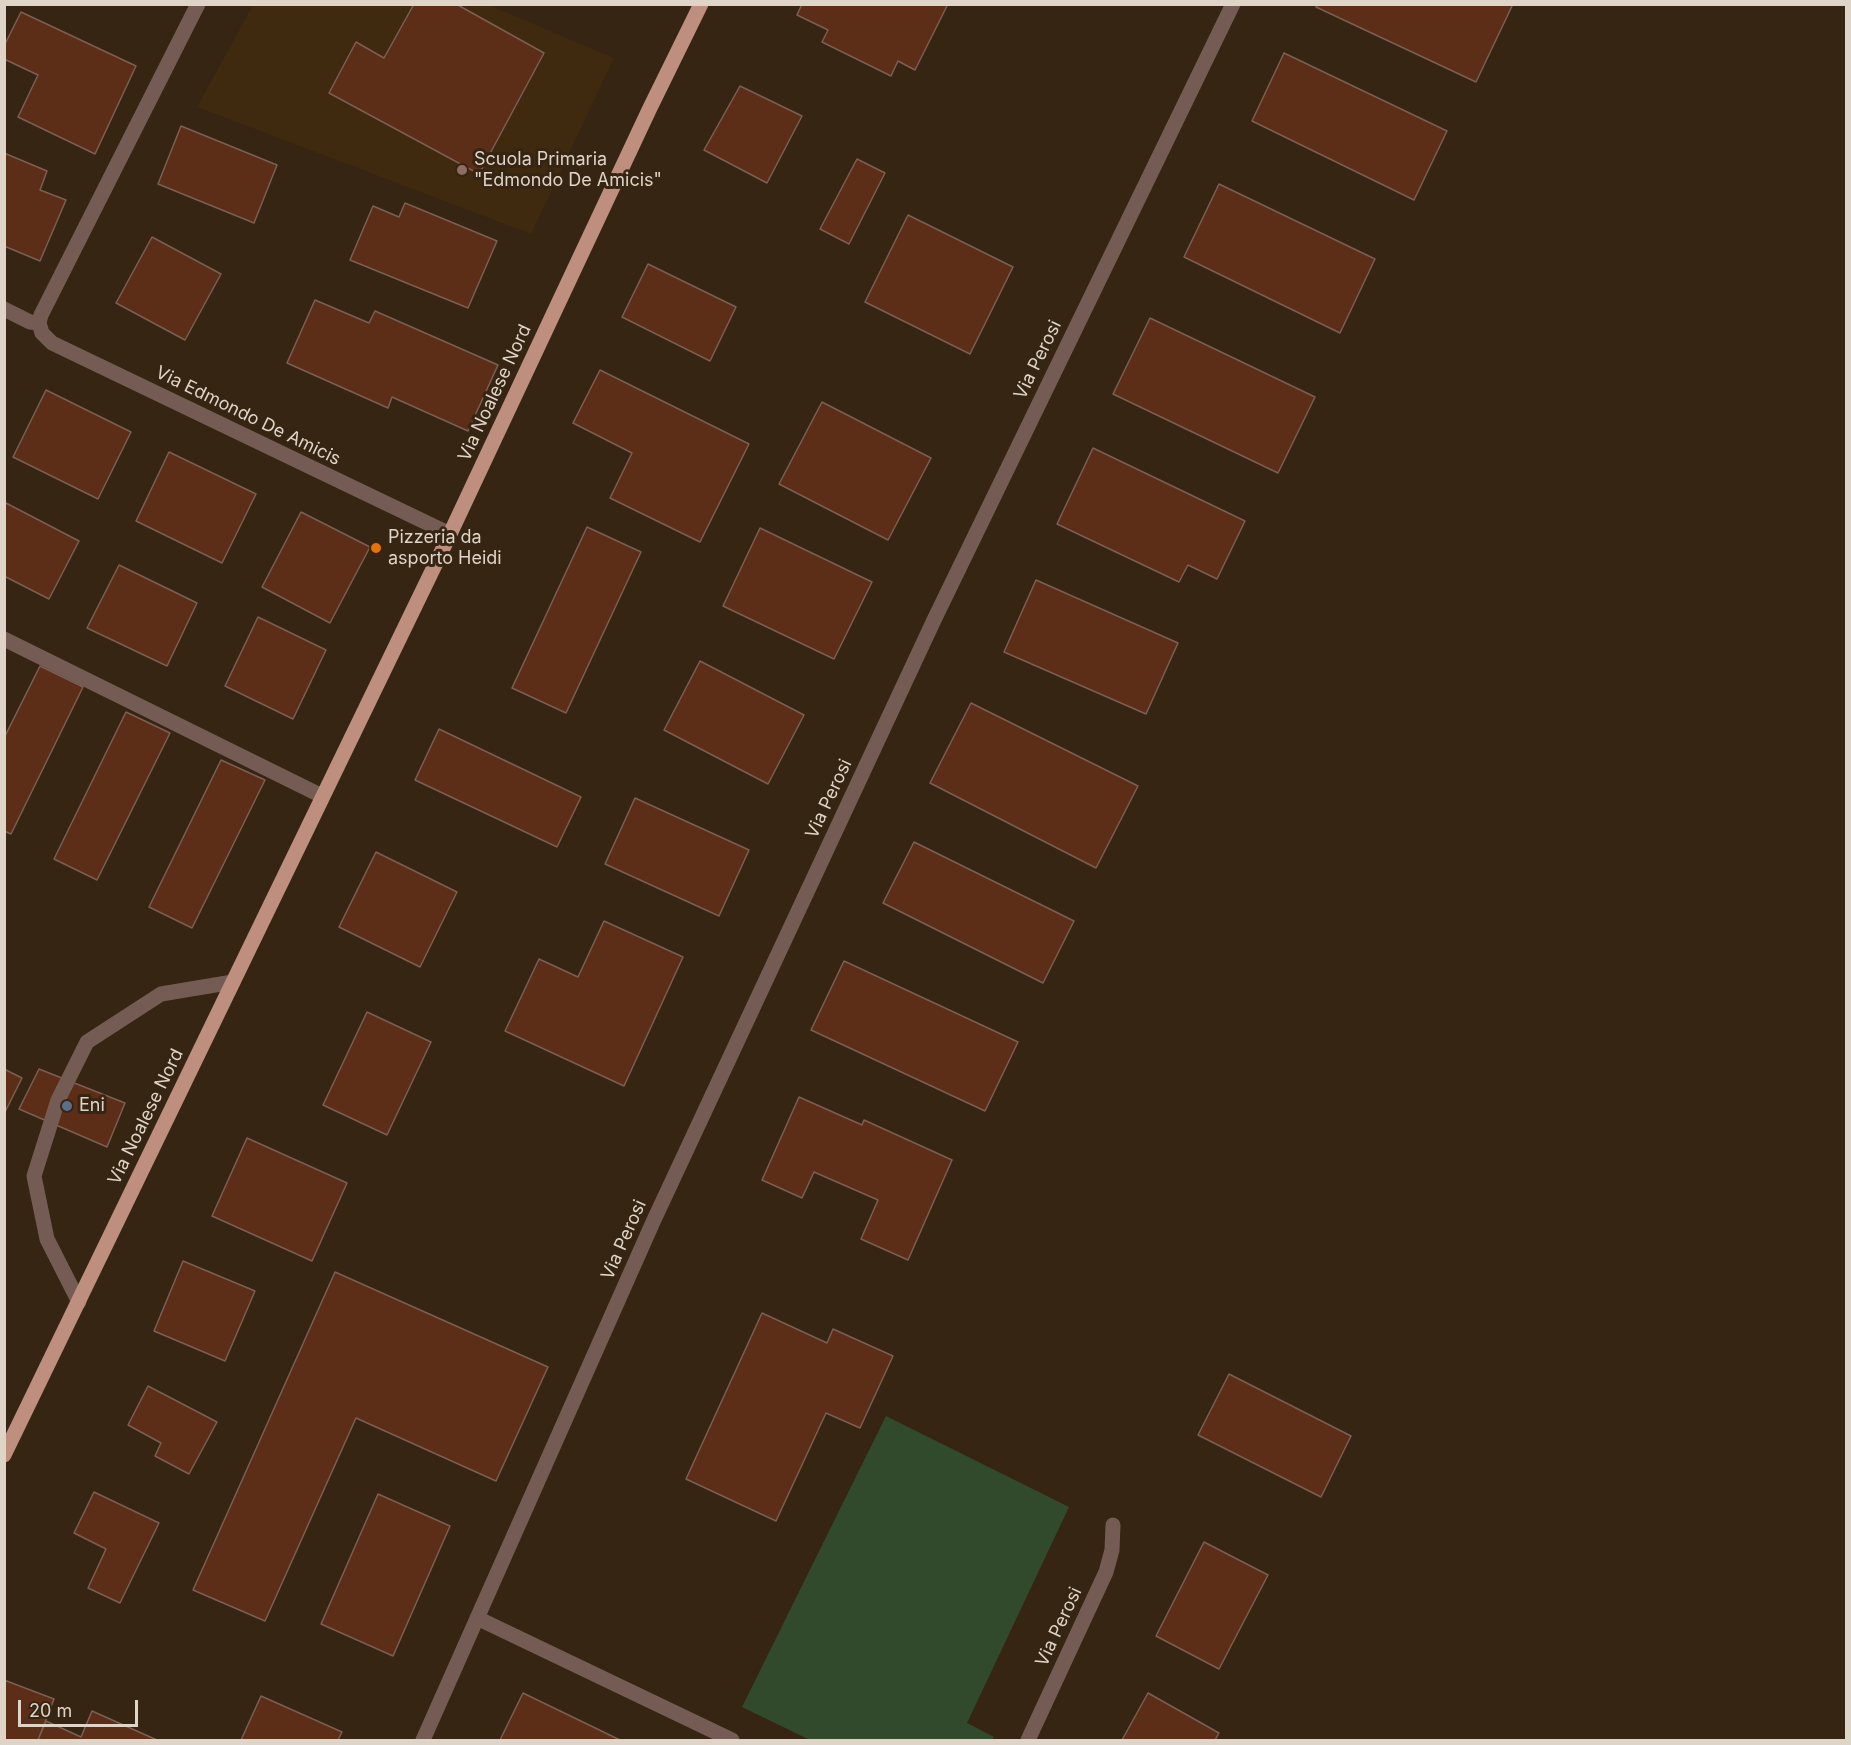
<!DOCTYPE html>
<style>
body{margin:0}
#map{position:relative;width:1851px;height:1745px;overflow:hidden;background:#362512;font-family:Inter,sans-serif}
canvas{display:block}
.frame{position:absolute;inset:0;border:6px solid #dfd4c8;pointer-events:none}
.scale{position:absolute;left:18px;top:1700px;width:120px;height:27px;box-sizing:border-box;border:3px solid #dfd4c8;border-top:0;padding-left:8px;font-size:18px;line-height:21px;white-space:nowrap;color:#dfd4c8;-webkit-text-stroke:4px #362512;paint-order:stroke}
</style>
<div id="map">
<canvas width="1851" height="1745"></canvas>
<div class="frame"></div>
<div class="scale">20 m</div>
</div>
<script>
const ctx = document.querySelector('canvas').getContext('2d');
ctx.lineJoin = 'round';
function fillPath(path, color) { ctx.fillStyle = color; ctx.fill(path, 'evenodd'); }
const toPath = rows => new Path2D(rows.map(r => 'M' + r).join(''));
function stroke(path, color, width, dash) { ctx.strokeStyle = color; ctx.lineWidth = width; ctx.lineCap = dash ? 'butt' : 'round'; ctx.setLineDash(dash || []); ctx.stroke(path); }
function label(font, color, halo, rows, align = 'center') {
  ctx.font = font + ' Inter,sans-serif'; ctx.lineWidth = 6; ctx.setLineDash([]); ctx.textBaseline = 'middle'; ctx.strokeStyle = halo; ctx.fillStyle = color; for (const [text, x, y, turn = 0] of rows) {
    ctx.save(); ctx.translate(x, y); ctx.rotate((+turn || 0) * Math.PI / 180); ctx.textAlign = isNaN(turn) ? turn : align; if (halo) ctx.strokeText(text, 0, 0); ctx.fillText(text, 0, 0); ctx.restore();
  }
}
fillPath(toPath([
 [253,5,489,5,614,58,531,234,197,107]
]), '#3f290f');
fillPath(toPath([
 [886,1416,1069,1507,967,1723,994,1737,992,1740,810,1740,742,1707]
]), '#324a2c');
const building = toPath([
 [414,4,456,4,544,53,479,174,329,93,356,42,384,58,414,4],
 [802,4,948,4,915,70,898,61,891,76,822,42,828,30,797,15,802,4],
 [1318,4,1513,4,1476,82,1316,7,1318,4],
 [21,12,136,66,95,154,18,117,38,75,4,59,4,46,21,12],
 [1284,53,1447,131,1414,200,1252,121,1284,53],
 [740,86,802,116,767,183,704,150,740,86],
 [181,126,277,165,254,223,158,184,181,126],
 [4,153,47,171,40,190,66,200,40,261,4,246,4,153],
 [857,159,885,173,849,244,820,229,857,159],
 [1219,184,1375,259,1340,333,1184,257,1219,184],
 [405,203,497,241,468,308,350,260,373,206,399,217,405,203],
 [908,215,1013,267,970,354,865,302,908,215],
 [152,237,221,274,185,340,116,303,152,237],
 [648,264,736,307,710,361,622,317,648,264],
 [315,300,369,323,375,311,498,365,468,431,392,397,388,408,287,363,315,300],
 [1150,318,1315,397,1278,473,1113,394,1150,318],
 [600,370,749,444,700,542,610,498,632,453,573,423,600,370],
 [46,390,131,432,98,499,13,457,46,390],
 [822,402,931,458,888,540,779,484,822,402],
 [1093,448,1245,521,1217,579,1188,565,1179,582,1057,524,1093,448],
 [169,452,256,494,222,563,136,521,169,452],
 [4,502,79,541,49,599,4,576,4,502],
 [301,512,370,547,330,623,262,587,301,512],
 [587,527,641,552,566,713,512,688,587,527],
 [760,528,872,582,834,659,723,606,760,528],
 [119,565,197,603,167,666,87,628,119,565],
 [1036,580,1178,643,1146,714,1004,652,1036,580],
 [258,617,326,650,293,719,225,686,258,617],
 [700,661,804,715,768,784,664,730,700,661],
 [40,666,83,687,11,834,4,831,4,738,40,666],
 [971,703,1138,786,1096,868,930,783,971,703],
 [126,712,170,733,97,880,54,859,126,712],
 [439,729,581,797,557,847,415,780,439,729],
 [221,760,265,780,192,928,149,907,221,760],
 [635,798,749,850,719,916,605,864,635,798],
 [914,842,1074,921,1043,983,883,903,914,842],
 [376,852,457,892,420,967,339,927,376,852],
 [604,921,683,957,624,1086,505,1031,539,959,578,977,604,921],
 [844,961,1018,1042,985,1111,811,1030,844,961],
 [367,1012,431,1042,387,1135,323,1105,367,1012],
 [4,1069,22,1078,4,1114,4,1069],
 [39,1069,125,1103,107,1147,19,1109,39,1069],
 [799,1097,862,1125,864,1120,952,1160,908,1260,861,1239,878,1200,814,1172,802,1198,762,1180,799,1097],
 [247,1138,347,1183,312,1261,212,1216,247,1138],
 [183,1261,255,1291,225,1361,154,1331,183,1261],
 [335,1272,548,1367,496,1481,356,1418,265,1621,193,1590,335,1272],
 [762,1313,827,1343,833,1329,893,1356,860,1428,826,1413,776,1521,686,1479,762,1313],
 [1229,1374,1351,1436,1321,1497,1198,1435,1229,1374],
 [148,1386,217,1422,189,1474,155,1456,161,1443,128,1425,148,1386],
 [94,1492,159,1523,120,1603,88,1588,106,1549,74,1533,94,1492],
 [378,1494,450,1526,393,1656,321,1624,378,1494],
 [1204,1542,1268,1575,1219,1669,1156,1636,1204,1542],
 [4,1680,54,1699,38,1740,4,1740,4,1680],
 [523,1693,620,1740,500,1740,523,1693],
 [1148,1693,1219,1733,1215,1740,1122,1740,1148,1693],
 [261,1696,342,1732,338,1740,241,1740,261,1696],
 [92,1711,157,1740,38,1740,46,1721,81,1737,92,1711]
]);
fillPath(building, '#5c2e18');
stroke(building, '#7b5f53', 1.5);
stroke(toPath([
 [79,1302,47,1239,34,1176,58,1100,87,1042,161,994,233,982]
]), '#745c54', 15);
stroke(toPath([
 [198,4,41,315,39,323,42,333,52,343,450,534],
 [4,309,30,322,39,323],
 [4,639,322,796],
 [477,1618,732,1740],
 [423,1740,653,1222,730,1057,934,620,1233,4],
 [1028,1740,1106,1572,1112,1550,1113,1525]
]), '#745c54', 15);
stroke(toPath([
 [4,1455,450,534,649,110,701,4]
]), '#be8e7e', 15);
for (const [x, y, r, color] of [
 [462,170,6,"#8d6e63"],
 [376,548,6,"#e8710a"],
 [67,1106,6,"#5c6f8a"]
]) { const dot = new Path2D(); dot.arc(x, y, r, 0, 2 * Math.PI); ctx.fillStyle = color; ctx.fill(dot); stroke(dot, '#362512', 2); }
label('18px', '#dfd4c8', '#362512', [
 ["Scuola Primaria",474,160],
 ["\"Edmondo De Amicis\"",474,181],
 ["Pizzeria da",388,538],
 ["asporto Heidi",388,559],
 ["Eni",79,1106]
], 'left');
label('18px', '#dfd4c8', '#362512', [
 ["Via Perosi",1038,360,-64],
 ["Via Noalese Nord",495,393,-65],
 ["Via Edmondo De Amicis",248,416,26],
 ["Via Perosi",829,799,-65],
 ["Via Noalese Nord",146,1117,-64],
 ["Via Perosi",624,1240,-66],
 ["Via Perosi",1059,1627,-65]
]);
</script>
